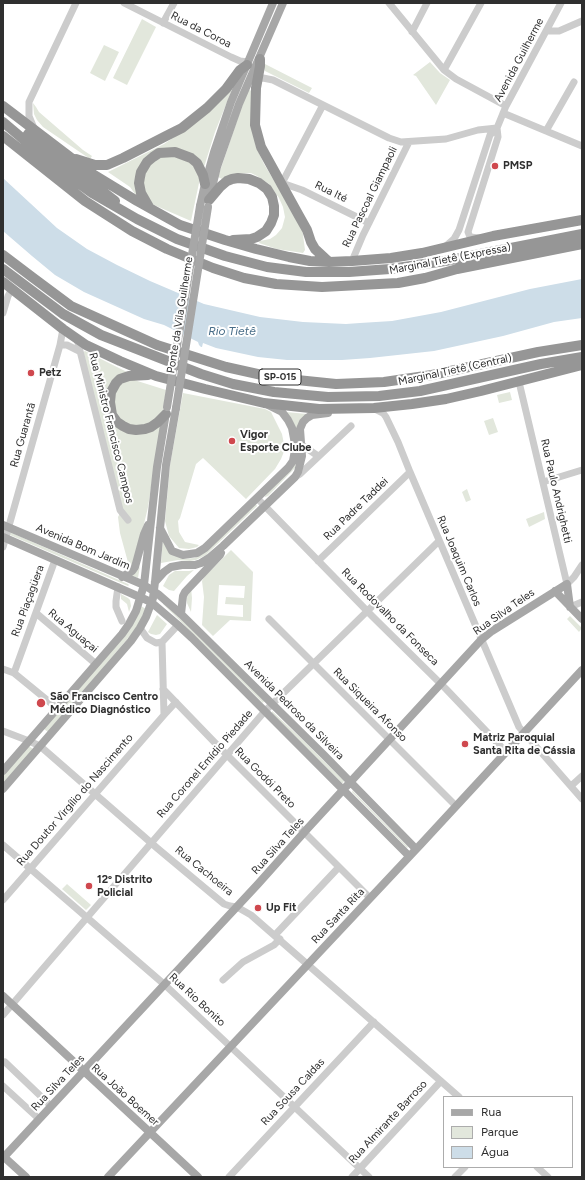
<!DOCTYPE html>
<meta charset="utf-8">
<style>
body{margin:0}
#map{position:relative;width:585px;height:1180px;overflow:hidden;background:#fff;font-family:Figtree,sans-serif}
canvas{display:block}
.frame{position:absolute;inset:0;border:4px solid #2f2f2f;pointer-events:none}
.legend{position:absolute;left:443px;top:1096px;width:130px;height:72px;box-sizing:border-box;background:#fff;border:1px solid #acacac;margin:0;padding:5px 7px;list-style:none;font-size:12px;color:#2f2f2f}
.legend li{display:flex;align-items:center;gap:8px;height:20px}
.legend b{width:20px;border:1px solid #acacac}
</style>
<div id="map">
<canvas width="585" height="1180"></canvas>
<div class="frame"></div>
<ul class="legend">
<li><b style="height:5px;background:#a7a7a7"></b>Rua</li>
<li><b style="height:11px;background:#e2e7dc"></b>Parque</li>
<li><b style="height:11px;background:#cddde8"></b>Água</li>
</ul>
</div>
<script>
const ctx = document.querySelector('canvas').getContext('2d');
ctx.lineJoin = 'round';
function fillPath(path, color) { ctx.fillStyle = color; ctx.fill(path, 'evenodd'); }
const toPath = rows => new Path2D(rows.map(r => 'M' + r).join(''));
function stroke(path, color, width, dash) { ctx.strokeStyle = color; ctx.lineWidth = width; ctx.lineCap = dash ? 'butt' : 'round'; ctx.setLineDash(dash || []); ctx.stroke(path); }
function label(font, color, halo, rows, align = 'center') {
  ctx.font = font + ' Figtree,sans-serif'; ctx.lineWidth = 4; ctx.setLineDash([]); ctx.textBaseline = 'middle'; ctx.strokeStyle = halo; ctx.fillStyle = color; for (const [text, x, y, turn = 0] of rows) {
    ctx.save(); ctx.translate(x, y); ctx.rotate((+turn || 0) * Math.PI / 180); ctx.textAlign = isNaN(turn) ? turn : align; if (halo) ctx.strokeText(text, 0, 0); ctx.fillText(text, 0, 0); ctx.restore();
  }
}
fillPath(toPath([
 [142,19,156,27,127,85,113,78],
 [104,45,119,52,105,81,90,73],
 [430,62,440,73,450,80,436,105,416,76,413,75],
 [265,64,312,88,309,93,265,71,264,68],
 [235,82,215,132,199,183,191,221,138,198,130,187,108,172,164,144,201,119],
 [250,90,252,92,256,147,264,164,302,227,305,250,303,253,277,249,259,243,260,241,270,239,276,235,282,228,285,217,283,207,279,198,269,184,257,176,251,173,235,174,222,179,218,177,247,91],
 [33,103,36,107,39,112,83,150,92,156,90,159,43,127,37,120,34,114],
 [85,351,129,373,131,379,166,390,148,507,132,575,138,570,140,566,138,578,122,572,126,571,129,566,120,533,118,517,121,511,83,352],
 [510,392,512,400,499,403,497,395],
 [183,393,265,409,271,412,282,434,285,449,281,459,275,469,246,499,203,458,196,464,180,518,178,521,179,532,185,542,199,545,197,547,189,549,179,548,169,536,165,521,170,465],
 [286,412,307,414,295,468,268,496,265,497,265,496,295,461],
 [493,418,498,432,489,435,484,421],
 [467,489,471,500,466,502,462,492],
 [256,504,257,506,206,555,196,560,190,561,178,560,161,563,163,538,183,559,194,558,202,554],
 [544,512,545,519,529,527,526,519],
 [3,529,128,584,129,585,128,586,3,532],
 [231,550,253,572,251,621,230,620,213,636,202,625,204,597,202,581,205,576],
 [219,585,245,586,244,598,226,597,225,604,243,605,243,617,217,615],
 [194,570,187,576,174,591,169,590,163,586,169,575,175,571,189,571],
 [191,588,192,598,191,612,187,603,187,598,188,593],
 [121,594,128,598,130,600,131,606,129,612,127,604,121,599],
 [163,602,164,602,263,700,264,701,263,703,163,604],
 [141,606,146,609,136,629,48,732,44,729],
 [157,615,167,624,160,634,156,635,151,634,148,632],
 [570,616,582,628,579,632,567,619],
 [272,711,302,739,344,781,343,783,342,783,272,713],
 [29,746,33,749,3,785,3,776],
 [353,790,353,791,408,847,407,848,352,792],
 [67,884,91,905,86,910,62,889]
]), '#e2e7dc');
fillPath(toPath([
 [3,178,57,228,87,249,117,265,150,281,204,304,260,317,303,322,346,324,360,323,392,321,441,312,530,289,582,279,582,318,554,322,503,336,434,351,370,358,342,360,287,360,258,357,216,348,203,343,202,347,201,347,199,345,198,342,164,325,144,319,84,292,55,275,32,256,3,231]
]), '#cddde8');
stroke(toPath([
 [124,3,231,57,240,61,248,62],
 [389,3,444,70,456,79,506,106],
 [163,23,174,3],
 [547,31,559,31,582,21],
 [412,32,427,3],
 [444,70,481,3],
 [258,79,263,78,273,80,389,138,401,142,446,139,478,130,497,128],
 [323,105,282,183,302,190,369,223],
 [503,113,582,146],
 [34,128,29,116,29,102,76,3],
 [546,131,574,82],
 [479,238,470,237,468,232,498,137,497,128],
 [446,246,454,239,459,230,490,135,497,128,506,106,561,3],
 [352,261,363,235,409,142],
 [3,313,8,296,12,289],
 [77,339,120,510,128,520],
 [60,345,67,345,79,351],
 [519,382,567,584],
 [375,409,383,413,386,417,398,442,410,472,519,727,582,799],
 [302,445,318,456],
 [295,477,300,474,351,426],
 [543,482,582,470],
 [257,498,372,616,446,689,506,752],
 [3,547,60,345,63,329],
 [318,561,410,472],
 [567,584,574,577,582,565],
 [118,587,116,601,116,607,122,621],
 [570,607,582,602],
 [36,613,96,664],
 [269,619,456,806],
 [140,628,147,638,156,643,162,642,178,625],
 [3,669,14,673,58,709],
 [14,673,55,560],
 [163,689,220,748,370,898],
 [164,715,176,702],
 [3,731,29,741,40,746,157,848,224,904,230,906,237,907,251,915,459,1097],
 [571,786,582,776],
 [3,845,165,985,369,1177],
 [3,900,164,715,162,642],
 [275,935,339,867],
 [223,980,243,962,274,945,280,939],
 [3,1015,265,711,439,541],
 [5,1062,51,1106],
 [3,1086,39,1119],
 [537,1167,548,1177],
 [229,1177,374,1022],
 [352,1177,441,1081],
 [455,1177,465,1167]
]), '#ccc', 7);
stroke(toPath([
 [209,200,217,167,239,104,283,3],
 [200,206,205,184,214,152,231,102,273,3],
 [3,525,144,585,158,594,181,614,324,755,416,849],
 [160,528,172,551,183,555,197,553,205,548,288,468,293,461,295,450,295,444,292,428,288,420,282,412,268,405],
 [3,537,151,602,178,625,192,638,409,856],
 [122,577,132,571,135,567,144,534,148,525],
 [155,582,164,572,171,567,182,565,195,565,201,563,209,558,223,546,270,501,295,477,298,472,302,456,300,429,303,422,307,418,312,415,328,413],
 [555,591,582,619],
 [181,614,183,596,185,592,220,555,221,553],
 [3,771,122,634,129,624,136,611,144,585,157,467,166,413],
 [3,789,131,641,140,628,146,617,153,598,155,582,166,465,176,408],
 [3,996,198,1177],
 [4,1157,26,1177],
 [3,1158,258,884,308,828,481,640,492,631,567,584,570,607],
 [108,1177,422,843,582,670]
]), '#a7a7a7', 8);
stroke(toPath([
 [260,59,260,66,256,88,255,125,261,147,298,214,307,230,311,242,315,249,329,262],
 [3,106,91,173,137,201,180,225,225,240,256,249,289,257,310,261,329,262,352,261,391,258,422,253,493,236,582,220],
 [3,122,55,166,92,193,137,219,177,239,225,256,267,267,306,272,349,272,390,269,445,261,582,234],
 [28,134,115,201],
 [3,136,85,201,132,231,167,249,213,268,244,278,276,284,322,287,398,283,425,278,457,269,582,244],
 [76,159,95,165,107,165,123,158,170,134,182,128,207,108,226,89,240,70,247,65],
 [209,200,220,187,227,181,232,179,238,178,249,179,259,183,267,189,272,197,274,206,274,215,271,223,266,231,257,237,251,239,233,240],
 [149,207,141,193,139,183,140,177,141,172,147,162,153,157,159,153,175,152,191,158,197,163,203,175,205,184],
 [3,255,32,277,71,306,157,345,226,367,262,375,297,380,336,384,384,382,432,375,538,352,582,345],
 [3,269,63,314,101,335,201,374,233,384,274,392,328,397,379,396,420,391,541,364,582,357],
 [3,282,63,329,86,345,120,361,156,376,205,389,264,403,319,409,374,408,412,404,446,399,481,391,582,365],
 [148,375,129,376,120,379,116,383,111,392,110,402,112,415,117,422,123,426,129,429,136,430,145,429,151,427,158,422,166,414]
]), '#969696', 10);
stroke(toPath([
 [167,407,200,206],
 [176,408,208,207]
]), '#a7a7a7', 8);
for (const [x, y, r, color] of [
 [495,166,4,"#cf484e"],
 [31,373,4,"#cf484e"],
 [232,441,4,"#cf484e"],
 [41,703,5,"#cf484e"],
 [465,744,4,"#cf484e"],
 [89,886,4,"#cf484e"],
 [258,908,4,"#cf484e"]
]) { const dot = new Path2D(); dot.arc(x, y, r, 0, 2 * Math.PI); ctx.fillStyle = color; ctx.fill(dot); stroke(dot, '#fff', 1.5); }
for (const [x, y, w] of [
 [280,377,42]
]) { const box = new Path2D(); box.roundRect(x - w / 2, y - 8, w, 16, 3); ctx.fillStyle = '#fff'; ctx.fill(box); stroke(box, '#2f2f2f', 1); }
label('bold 10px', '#2f2f2f', null, [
 ["SP-015",280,377]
]);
label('11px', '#2f2f2f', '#fff', [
 ["Rua da Coroa",201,30,27],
 ["Avenida Guilherme",519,60,-62],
 ["Rua Ité",331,192,26],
 ["Rua Pascoal Giampaoli",370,197,-64],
 ["Marginal Tietê (Expressa)",450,259,-11],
 ["Ponte da Vila Guilherme",180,315,-81],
 ["Marginal Tietê (Central)",455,370,-12],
 ["Rua Ministro Francisco Campos",111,428,76],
 ["Rua Guarantã",23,435,-74],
 ["Rua Paulo Andrighetti",556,491,77],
 ["Rua Padre Taddei",356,509,-44],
 ["Avenida Bom Jardim",83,547,23],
 ["Rua Joaquim Carlos",459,561,67],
 ["Rua Piaçagüera",28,601,-70],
 ["Rua Silva Teles",504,612,-35],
 ["Rua Rodovalho da Fonseca",390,617,45],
 ["Rua Aguaçai",73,631,40],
 ["Rua Siqueira Afonso",370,705,45],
 ["Avenida Pedroso da Silveira",294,710,45],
 ["Rua Coronel Emídio Piedade",205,764,-49],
 ["Rua Godói Preto",265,778,45],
 ["Rua Doutor Virgílio do Nascimento",75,800,-49],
 ["Rua Silva Teles",278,846,-48],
 ["Rua Cachoeira",204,871,39],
 ["Rua Santa Rita",338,916,-47],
 ["Rua Rio Bonito",197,1000,43],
 ["Rua Silva Teles",58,1083,-47],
 ["Rua Sousa Caldas",293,1092,-47],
 ["Rua João Boemer",125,1095,42],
 ["Rua Almirante Barroso",388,1122,-47]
]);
label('bold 11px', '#2f2f2f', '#fff', [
 ["PMSP",503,166],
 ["Petz",39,373],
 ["Vigor",240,435],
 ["Esporte Clube",240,448],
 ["São Francisco Centro",50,697],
 ["Médico Diagnóstico",50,710],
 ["Matriz Paroquial",473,738],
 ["Santa Rita de Cássia",473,751],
 ["12º Distrito",97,880],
 ["Policial",97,893],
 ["Up Fit",266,908]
], 'left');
label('italic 12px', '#476c87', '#fff', [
 ["Rio Tietê",232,331]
]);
</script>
